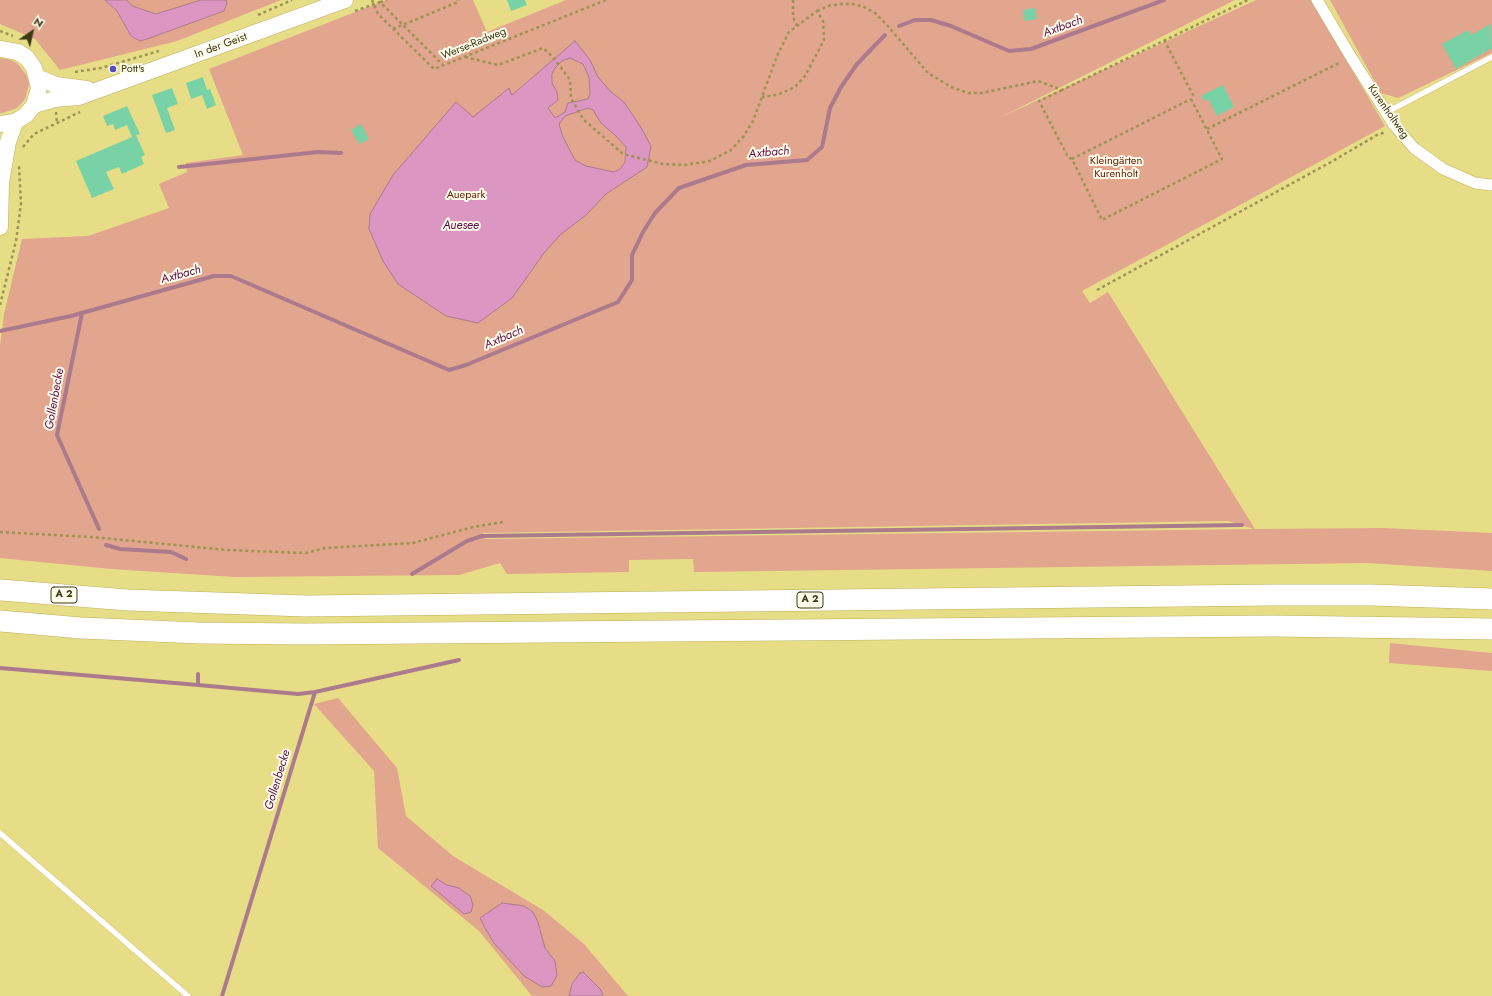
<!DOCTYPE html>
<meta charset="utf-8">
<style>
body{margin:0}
#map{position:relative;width:1492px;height:996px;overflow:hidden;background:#e8dd87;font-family:Jost,sans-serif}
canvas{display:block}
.north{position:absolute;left:12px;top:12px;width:40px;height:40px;-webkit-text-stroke:3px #fefceb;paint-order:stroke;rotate:34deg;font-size:11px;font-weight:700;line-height:16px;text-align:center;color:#3d3814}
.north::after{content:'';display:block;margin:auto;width:14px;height:18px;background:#3d3814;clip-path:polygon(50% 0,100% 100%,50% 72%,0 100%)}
</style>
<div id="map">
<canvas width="1492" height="996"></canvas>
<div class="north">N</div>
</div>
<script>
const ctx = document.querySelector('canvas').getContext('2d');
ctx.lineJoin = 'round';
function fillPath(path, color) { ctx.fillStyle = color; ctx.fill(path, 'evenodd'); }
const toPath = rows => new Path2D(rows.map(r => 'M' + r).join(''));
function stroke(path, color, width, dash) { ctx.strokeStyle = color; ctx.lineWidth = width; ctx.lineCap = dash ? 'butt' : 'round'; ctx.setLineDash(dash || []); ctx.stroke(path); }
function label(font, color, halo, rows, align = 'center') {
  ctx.font = font + ' Jost,sans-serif'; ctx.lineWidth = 4; ctx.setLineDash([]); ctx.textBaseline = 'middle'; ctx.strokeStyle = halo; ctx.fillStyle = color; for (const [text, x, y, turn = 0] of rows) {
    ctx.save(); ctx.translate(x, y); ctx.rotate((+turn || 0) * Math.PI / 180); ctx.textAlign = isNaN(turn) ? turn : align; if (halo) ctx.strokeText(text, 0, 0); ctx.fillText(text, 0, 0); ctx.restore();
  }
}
fillPath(toPath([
 [0,0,105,0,117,11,131,36,140,41,147,39,224,11,227,3,226,0,281,0,177,41,60,70,35,39,0,24],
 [127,0,201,0,156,14,132,6],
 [386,0,473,0,487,32,566,0,1235,0,999,118,1256,0,1311,0,1385,126,1082,291,1090,303,1108,292,1255,529,1383,528,1492,533,1492,571,1367,563,694,572,693,559,629,560,629,572,507,574,500,563,459,575,235,577,111,569,0,558,0,346,4,314,22,239,88,236,169,208,159,184,187,172,186,163,243,155,209,69],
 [1228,521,1254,529,485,539,483,533],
 [1330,0,1492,0,1492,53,1398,98,1381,93],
 [0,58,11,60,18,64,27,76,29,84,25,99,20,105,15,109,2,113,0,113],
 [1390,643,1492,653,1492,671,1389,663],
 [338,698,397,768,406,816,453,856,543,910,584,944,628,996,603,996,601,990,583,972,572,984,569,996,532,996,479,931,378,848,374,771,314,704],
 [502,903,524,906,538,922,545,948,555,961,524,976,494,943,485,928]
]), '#e2a58e');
const water = toPath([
 [105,0,127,0,132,6,156,14,201,0,226,0,227,3,224,11,147,39,140,41,131,36,117,11,105,0],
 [575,41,590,60,598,77,611,92,624,102,640,126,651,146,647,167,606,194,586,215,560,235,544,253,512,298,478,323,446,316,398,284,383,261,369,229,370,214,393,175,456,102,473,117,509,88,512,95,575,41],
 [570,58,583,64,589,77,590,94,588,99,568,103,565,112,555,118,548,108,558,100,557,92,552,83,552,74,555,68,562,61,570,58],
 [588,108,593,110,601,123,616,136,626,147,625,162,620,169,614,172,586,166,575,160,563,137,559,124,565,116,588,108],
 [437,879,447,885,459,888,470,896,473,905,471,912,464,914,431,886,437,879],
 [502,903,524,906,533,912,538,922,545,948,555,961,557,976,551,986,542,987,524,976,494,943,485,928,480,918,502,903],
 [583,972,601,990,603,996,569,996,572,984,580,973,583,972]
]);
fillPath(water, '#db96c1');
stroke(water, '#ac7a8d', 1);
stroke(toPath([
 [899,26,915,20,931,20,951,26,1009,51,1031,49,1164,0],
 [179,167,318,152,341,153],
 [82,313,57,435,99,529],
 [0,331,71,316,214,276,231,276,449,370,466,365,618,302,632,280,632,255,643,232,655,213,679,188,746,165,807,160,822,147,830,108,841,87,857,64,885,35],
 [106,545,120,549,171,552,186,559],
 [412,574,467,541,482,536,1242,525],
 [0,668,198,685],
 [198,674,198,685,298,694,315,692,459,660],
 [222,996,315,692]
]), '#ac7a8d', 4);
fillPath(toPath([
 [507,0,525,0,527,5,511,11],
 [1035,8,1037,19,1024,21,1023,10],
 [1491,24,1492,48,1456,69,1442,44,1468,30,1471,35],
 [203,77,207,90,210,89,216,105,207,109,202,95,191,99,186,83],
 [1223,85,1234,107,1217,116,1208,99,1204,101,1201,96],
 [172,88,178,104,167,108,175,130,166,133,152,95],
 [127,106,140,134,136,135,145,155,141,157,144,164,122,174,119,167,106,172,114,189,92,198,76,161,132,137,127,125,115,130,113,124,107,126,103,116],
 [361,124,369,139,359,144,351,130]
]), '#78d2a6');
const service = toPath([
 [1387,112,1492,57],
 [0,833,188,996]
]);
const minor = toPath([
 [1317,0,1351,57,1394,125,1414,148,1443,169,1475,183,1492,185]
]);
const secondary = toPath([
 [0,49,18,52,27,58,34,68,39,88,34,105,26,115,15,122,0,124],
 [39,78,56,85,87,89],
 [34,105,55,99,79,97,345,0],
 [0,227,1,183,8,142,15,122]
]);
const motorway = toPath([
 [0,590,128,600,306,606,1271,595,1371,595,1492,599],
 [0,621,81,628,199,633,304,634,1273,626,1492,629]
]);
stroke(service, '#bcb05a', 6);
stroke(minor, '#bcb05a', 12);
stroke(secondary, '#bcb05a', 17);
stroke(motorway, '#bcb05a', 22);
stroke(toPath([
 [372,0,378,14,434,69,606,0],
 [793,0,793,17,797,26],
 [380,2,387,0],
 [355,11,380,2,443,65],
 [817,11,828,6,841,4,853,4,864,7,875,13,886,24,928,73,951,87,968,93,982,93,1038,81,1062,90,1248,0],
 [258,15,292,0],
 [393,29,458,2,457,0],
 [0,31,13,36],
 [1164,40,1193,95,1191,98],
 [465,57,498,65,543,48,553,57,570,80,571,98,583,119,623,154,663,164,684,165,710,161,731,150,743,137,753,121,777,56,789,32,817,11,823,21,824,40,805,76,795,87,777,95,762,97],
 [75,72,101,68,159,51],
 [1062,90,1039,101,1068,157,1072,159],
 [1191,99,1222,159,1102,220,1072,159,1191,99],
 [56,112,57,123],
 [1207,129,1341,62],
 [23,147,34,134,80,112],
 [1097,290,1331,162,1377,135,1386,132],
 [0,305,16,241,21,204,19,166],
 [0,532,92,537,227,550,306,553,325,548,413,543,473,527,503,522]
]), '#9c9454', 2.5, [3, 3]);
stroke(service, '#fff', 5.5);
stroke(minor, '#fff', 11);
stroke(secondary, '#fff', 16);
stroke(motorway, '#fff', 21);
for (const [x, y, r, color] of [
 [113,69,4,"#554ac1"]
]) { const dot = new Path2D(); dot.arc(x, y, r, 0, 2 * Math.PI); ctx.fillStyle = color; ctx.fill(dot); stroke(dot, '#fefceb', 1.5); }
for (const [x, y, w] of [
 [64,595,26],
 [810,600,26]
]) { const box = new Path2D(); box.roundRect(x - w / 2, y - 8, w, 16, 3); ctx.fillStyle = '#fefceb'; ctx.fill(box); stroke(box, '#3d3814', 1); }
label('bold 10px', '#3d3814', null, [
 ["A 2",64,595],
 ["A 2",810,600]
]);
label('11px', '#3d3814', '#fefceb', [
 ["Werse-Radweg",474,44,-22],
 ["In der Geist",221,46,-20],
 ["Kurenholtweg",1388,112,55]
]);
label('11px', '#3d3814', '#fefceb', [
 ["Pott's",121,69]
], 'left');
label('11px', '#5e1c00', '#fefceb', [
 ["Kleingärten",1116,161],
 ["Kurenholt",1116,174],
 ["Auepark",466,195]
]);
label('italic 12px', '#600f4a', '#fefceb', [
 ["Axtbach",1063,27,-20],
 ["Axtbach",769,153,-5],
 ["Auesee",461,226],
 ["Axtbach",181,275,-15],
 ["Axtbach",504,338,-23],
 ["Gollenbecke",55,399,-80],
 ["Gollenbecke",278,780,-73]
]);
</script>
